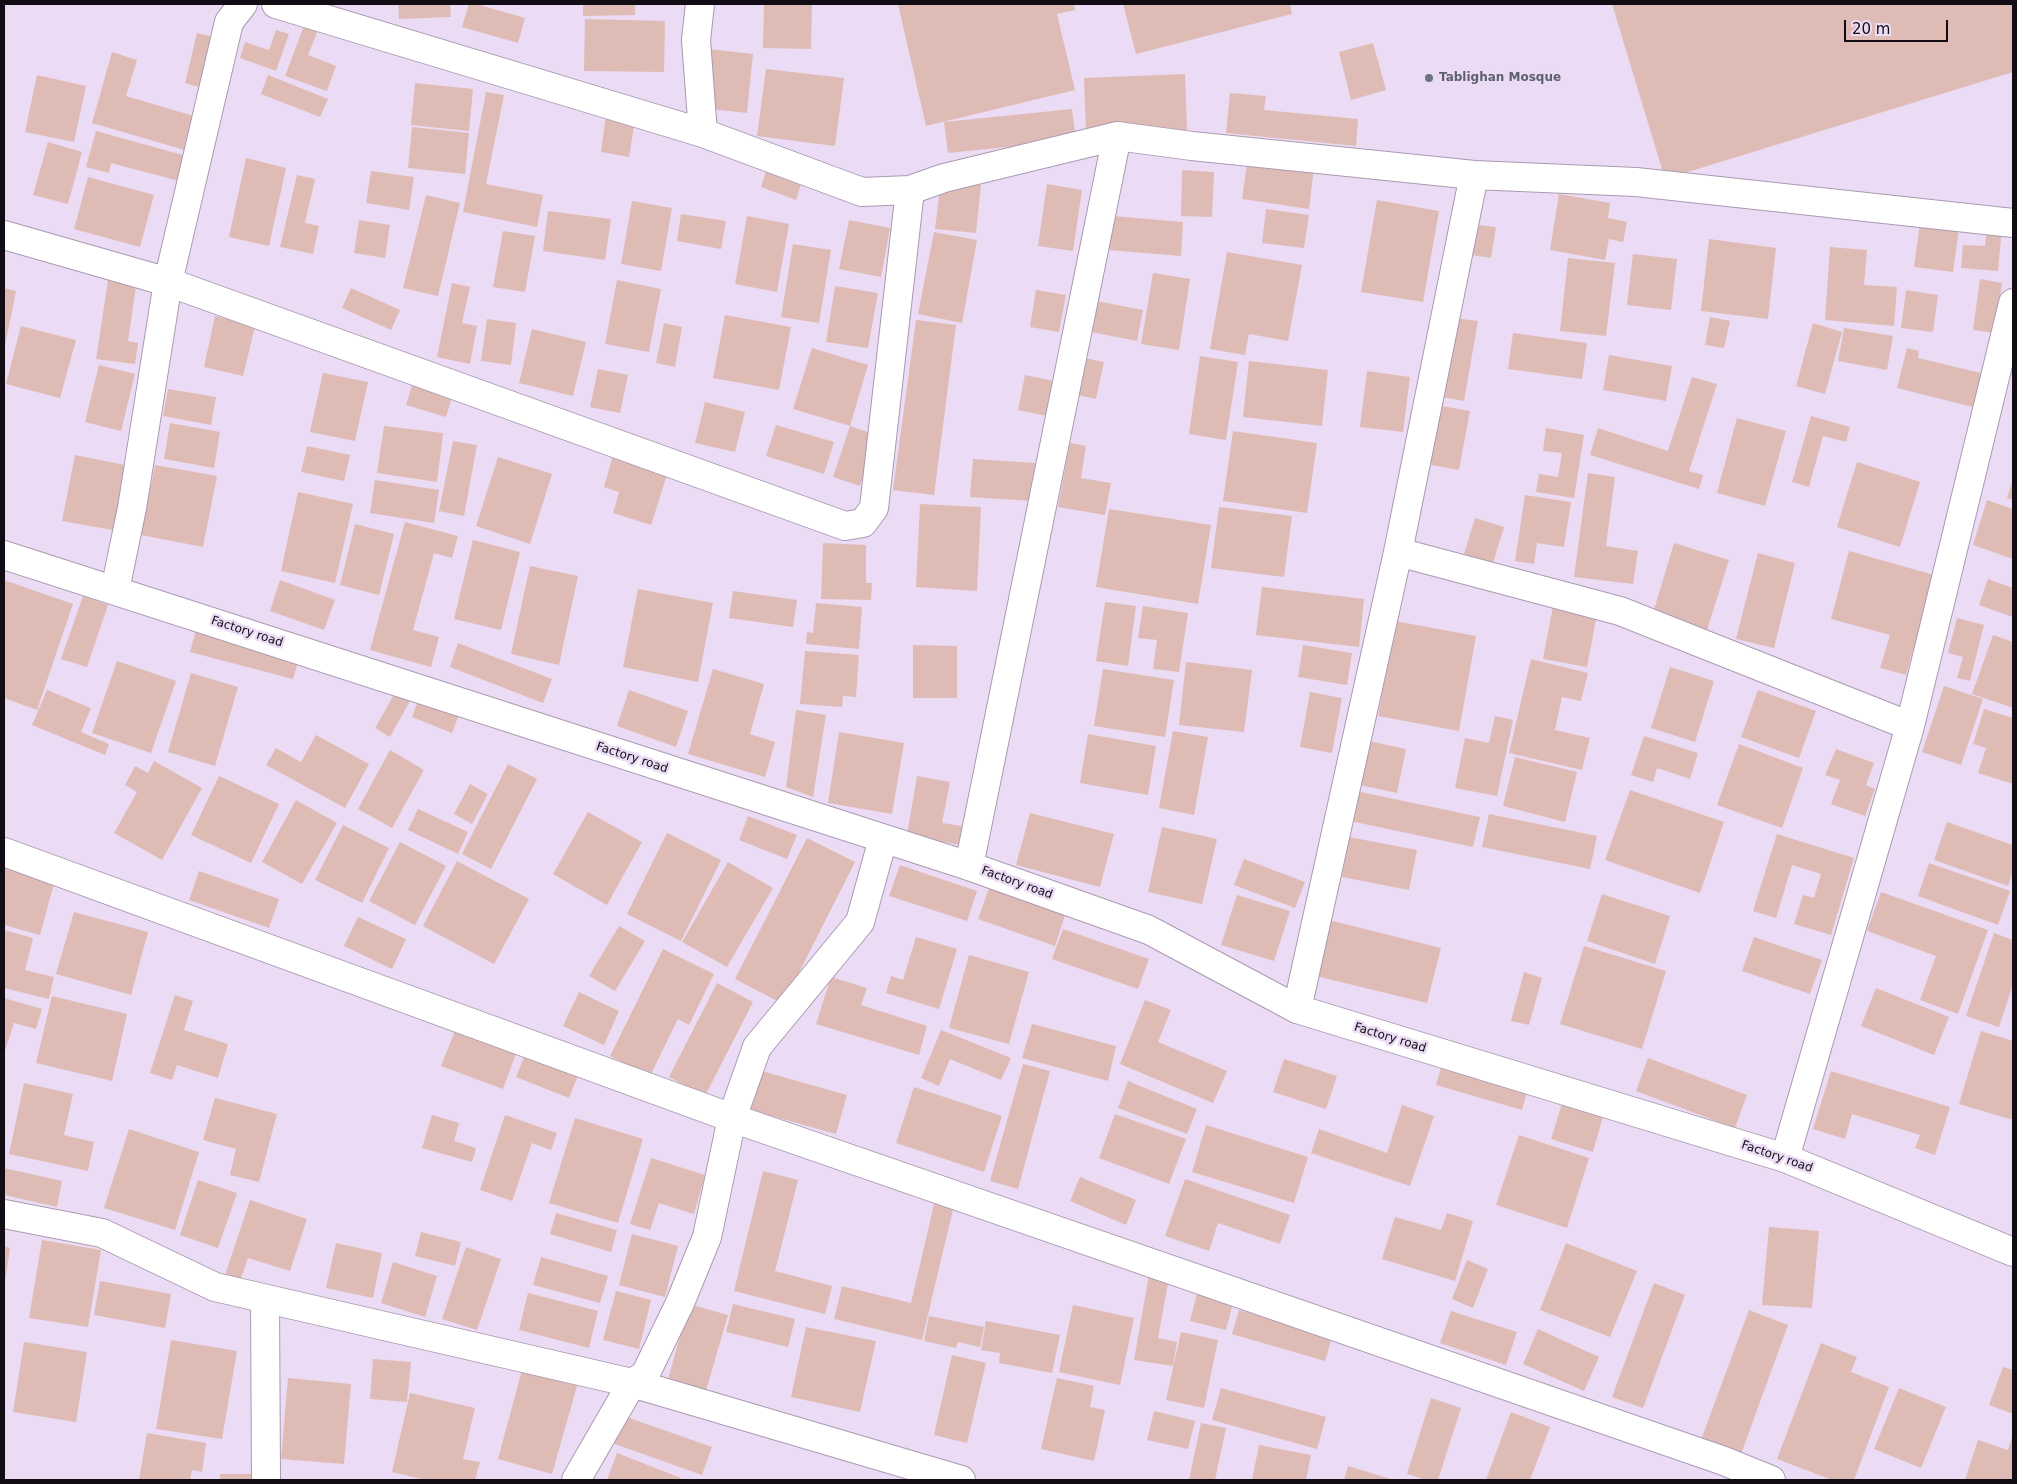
<!DOCTYPE html>
<style>
body{margin:0}
#map{position:relative;width:2017px;height:1484px;overflow:hidden;background:#ecdbf4;font-family:"DejaVu Sans",sans-serif}
canvas{display:block}
.frame{position:absolute;inset:0;border:5px solid #120d15;pointer-events:none}
.scale{position:absolute;left:1844px;top:20px;width:104px;height:22px;box-sizing:border-box;border:2px solid #120d15;border-top:0;padding-left:6px;font-size:15px;line-height:18px;white-space:nowrap;color:#120d15;-webkit-text-stroke:4px #ecdbf4;paint-order:stroke}
</style>
<div id="map">
<canvas width="2017" height="1484"></canvas>
<div class="frame"></div>
<div class="scale">20 m</div>
</div>
<script>
const ctx = document.querySelector('canvas').getContext('2d');
ctx.lineJoin = 'round';
function fillPath(path, color) { ctx.fillStyle = color; ctx.fill(path, 'evenodd'); }
const toPath = rows => new Path2D(rows.map(r => 'M' + r).join(''));
function stroke(path, color, width, dash) { ctx.strokeStyle = color; ctx.lineWidth = width; ctx.lineCap = dash ? 'butt' : 'round'; ctx.setLineDash(dash || []); ctx.stroke(path); }
function label(font, color, halo, rows, align = 'center') {
  ctx.font = font + ' "DejaVu Sans",sans-serif'; ctx.lineWidth = 5; ctx.setLineDash([]); ctx.textBaseline = 'middle'; ctx.strokeStyle = halo; ctx.fillStyle = color; for (const [text, x, y, turn = 0] of rows) {
    ctx.save(); ctx.translate(x, y); ctx.rotate((+turn || 0) * Math.PI / 180); ctx.textAlign = isNaN(turn) ? turn : align; if (halo) ctx.strokeText(text, 0, 0); ctx.fillText(text, 0, 0); ctx.restore();
  }
}
fillPath(toPath([
 [398,4,450,4,451,17,399,19],
 [469,4,476,4,525,18,518,43,462,27],
 [583,4,635,4,635,15,583,16],
 [764,4,812,4,811,49,763,48],
 [898,4,1074,4,1075,10,1057,14,1075,90,926,126],
 [1123,4,1290,4,1292,14,1136,54],
 [1612,4,2013,4,2013,72,1665,179],
 [585,19,665,21,664,72,584,71],
 [305,23,319,28,308,55,336,66,327,91,285,76],
 [276,30,289,34,276,71,240,58,245,42,269,50],
 [197,33,214,37,203,88,185,83],
 [1373,43,1386,90,1351,100,1339,52],
 [708,49,753,54,747,113,702,108],
 [112,52,137,60,126,96,197,117,188,151,92,123],
 [766,69,844,78,835,146,757,136],
 [1185,74,1187,130,1086,134,1084,78],
 [37,75,86,86,74,142,25,132],
 [268,75,328,99,320,117,261,94],
 [415,83,473,89,469,131,411,125],
 [486,92,504,95,486,184,543,195,537,227,463,212],
 [1230,93,1266,96,1264,110,1358,119,1356,146,1226,133],
 [1072,109,1076,140,948,153,944,122],
 [606,115,635,120,629,157,601,152],
 [412,127,469,133,465,174,408,168],
 [96,131,190,157,183,182,111,163,109,173,86,167],
 [48,142,82,152,68,204,33,195],
 [1248,157,1314,167,1309,209,1242,199],
 [246,158,286,168,269,246,229,237],
 [769,162,804,175,796,200,761,187],
 [1182,170,1214,172,1212,217,1181,216],
 [371,171,414,177,409,210,366,203],
 [297,175,315,179,305,223,319,226,313,254,280,247],
 [88,177,154,195,140,247,74,229],
 [941,181,981,185,976,233,935,229],
 [1047,184,1082,190,1073,251,1038,246],
 [1559,194,1610,203,1608,218,1627,222,1623,242,1609,239,1605,260,1550,250],
 [426,195,460,203,438,296,403,288],
 [1377,200,1439,211,1423,302,1361,292],
 [632,201,672,208,661,271,621,264],
 [1266,209,1309,215,1304,248,1262,243],
 [548,211,611,219,605,260,543,251],
 [681,214,726,221,721,249,677,241],
 [747,216,789,224,777,292,735,284],
 [1112,216,1183,222,1181,256,1109,250],
 [1921,216,1960,221,1953,272,1914,267],
 [359,220,390,225,385,258,354,253],
 [849,220,890,228,881,277,839,269],
 [1469,224,1496,227,1491,258,1465,254],
 [1987,225,2002,226,1998,271,1961,268,1963,245,1985,246],
 [503,231,535,236,525,292,493,287],
 [934,232,977,240,962,323,918,314],
 [1709,239,1776,248,1768,319,1701,311],
 [793,244,831,250,819,323,781,317],
 [1830,247,1867,250,1864,285,1897,287,1894,326,1825,320],
 [1227,252,1302,265,1288,341,1249,334,1245,355,1210,349],
 [1633,254,1677,259,1671,310,1627,305],
 [1568,258,1615,263,1606,336,1560,331],
 [1153,273,1190,279,1179,350,1141,344],
 [109,274,137,279,128,341,138,343,135,364,96,359],
 [1980,279,2002,283,1995,333,1973,330],
 [617,280,661,289,649,352,605,344],
 [452,283,470,287,462,323,477,326,470,364,437,357],
 [835,286,878,293,868,348,826,342],
 [4,288,16,291,5,346,4,346],
 [351,288,400,310,391,330,342,308],
 [1036,290,1066,295,1059,332,1030,327],
 [1906,290,1938,295,1933,332,1901,328],
 [1091,300,1143,310,1137,341,1086,331],
 [725,315,791,327,779,390,713,378],
 [215,316,255,326,243,376,204,367],
 [1710,317,1730,321,1724,348,1705,345],
 [1454,318,1478,321,1464,401,1441,397],
 [487,319,516,323,511,365,481,361],
 [916,320,956,325,934,495,893,490],
 [664,323,682,327,675,367,656,363],
 [1813,323,1842,332,1825,394,1796,386],
 [21,326,76,340,60,398,6,384],
 [1844,328,1893,336,1887,370,1838,361],
 [532,329,586,342,573,396,519,383],
 [1513,333,1587,343,1582,379,1508,369],
 [812,348,868,365,850,426,793,409],
 [1907,348,1919,351,1918,358,1985,374,1977,408,1897,388],
 [1609,355,1672,366,1666,401,1603,390],
 [1200,356,1238,362,1226,440,1189,434],
 [1085,358,1104,362,1096,399,1078,395],
 [1249,361,1328,370,1322,426,1243,417],
 [99,365,135,374,121,431,85,422],
 [598,369,628,375,620,413,590,407],
 [1367,371,1410,377,1403,432,1360,427],
 [323,373,368,382,355,441,310,432],
 [1025,375,1054,381,1047,416,1018,410],
 [1692,377,1717,384,1689,471,1703,475,1699,489,1590,455,1598,428,1668,451],
 [413,382,453,394,446,417,406,405],
 [168,389,216,397,211,425,163,416],
 [705,402,745,412,735,452,695,443],
 [1436,405,1470,411,1459,470,1426,464],
 [1811,416,1850,427,1846,442,1823,436,1809,487,1792,482],
 [1737,418,1786,431,1765,506,1717,493],
 [170,423,220,432,214,468,164,459],
 [776,425,834,442,824,474,766,456],
 [384,426,443,433,437,482,377,473],
 [850,426,876,435,860,486,833,477],
 [1546,428,1584,435,1574,498,1536,492,1539,474,1558,477,1562,453,1543,451],
 [1233,431,1317,443,1307,513,1223,501],
 [453,441,477,445,464,516,439,511],
 [1070,443,1086,446,1081,478,1111,483,1105,515,1058,507],
 [307,446,350,455,344,481,301,472],
 [75,455,130,466,118,531,62,521],
 [613,455,668,472,651,525,613,513,619,492,604,487],
 [498,457,552,474,530,544,476,526],
 [973,459,1035,463,1032,501,970,497],
 [1857,462,1920,482,1900,547,1837,527],
 [155,465,217,476,203,547,141,535],
 [1588,473,1615,477,1606,546,1638,551,1633,584,1574,577],
 [2013,479,2013,500,2007,498],
 [375,480,439,490,434,523,370,513],
 [298,492,353,504,335,583,281,571],
 [1525,495,1571,502,1564,547,1537,543,1534,564,1515,561],
 [1987,500,2013,509,2013,559,1973,545],
 [920,504,981,507,977,591,916,587],
 [1219,507,1292,516,1284,577,1211,568],
 [1109,509,1211,525,1198,604,1096,587],
 [1475,518,1504,527,1493,563,1464,554],
 [405,522,458,536,452,558,434,553,413,630,439,637,431,667,370,650],
 [355,524,394,534,379,595,340,585],
 [473,540,520,552,501,630,454,619],
 [823,543,866,545,866,583,872,583,871,600,821,599],
 [1674,543,1729,560,1707,630,1653,613],
 [1849,551,1934,575,1906,675,1880,668,1890,635,1831,619],
 [1758,553,1795,563,1774,648,1736,639],
 [530,566,578,576,559,665,511,654],
 [1988,579,2013,588,2013,617,1979,605],
 [4,580,73,604,37,710,4,698],
 [280,580,335,600,324,630,270,611],
 [1262,587,1364,599,1359,647,1256,635],
 [638,589,713,603,698,682,623,667],
 [733,591,797,600,793,627,729,618],
 [83,596,108,605,87,667,61,659],
 [1105,602,1136,606,1128,666,1096,661],
 [816,603,862,607,859,649,806,644,807,632,813,633],
 [1143,606,1188,613,1179,672,1153,669,1157,640,1138,638],
 [1553,606,1597,614,1587,667,1543,659],
 [1957,618,1984,625,1970,681,1957,678,1963,657,1948,653],
 [1395,621,1476,636,1459,731,1378,716],
 [198,623,301,651,293,679,190,652],
 [1993,635,2013,642,2013,708,1972,694],
 [458,643,552,679,543,703,450,667],
 [913,645,957,646,957,698,913,698],
 [1303,645,1352,653,1347,685,1298,677],
 [805,651,859,655,856,697,843,696,842,707,800,704],
 [1531,659,1588,673,1581,701,1562,697,1555,730,1590,738,1582,770,1509,753],
 [117,661,176,681,151,753,92,733],
 [1186,662,1252,670,1244,732,1179,725],
 [1670,667,1714,681,1695,742,1651,728],
 [713,669,764,684,750,734,775,742,765,777,688,754],
 [1103,669,1174,680,1165,737,1094,726],
 [191,673,238,687,215,766,168,752],
 [399,686,414,694,390,737,375,728],
 [1944,686,1983,699,1961,765,1922,752],
 [47,690,91,708,81,732,109,744,105,755,32,725],
 [629,690,688,711,676,747,617,726],
 [1758,690,1816,711,1799,758,1741,737],
 [1310,692,1342,698,1332,753,1300,747],
 [421,693,461,709,452,733,412,717],
 [1984,709,2013,718,2013,784,1978,773,1986,748,1973,744],
 [796,710,826,715,813,797,786,787],
 [1495,716,1513,720,1497,796,1455,788,1465,738,1489,743],
 [1173,731,1208,737,1194,815,1159,808],
 [839,732,904,743,892,814,828,803],
 [1088,734,1156,746,1148,795,1080,783],
 [316,735,369,764,345,808,266,765,276,748,301,762],
 [1644,736,1698,753,1690,779,1657,768,1653,782,1631,775],
 [1369,741,1406,749,1397,793,1360,785],
 [1739,744,1803,768,1782,828,1717,805],
 [1836,749,1874,763,1866,785,1875,789,1865,816,1831,804,1840,780,1825,775],
 [390,750,424,770,392,828,358,809],
 [1515,757,1577,772,1565,822,1503,806],
 [154,761,202,788,162,860,114,833,137,792,125,785,135,766,148,773],
 [508,764,537,779,491,869,462,854],
 [219,776,279,804,251,863,191,835],
 [917,776,950,782,942,823,962,826,959,845,907,835],
 [470,784,488,794,472,824,454,814],
 [1630,790,1724,822,1700,893,1605,860],
 [1356,791,1480,817,1473,847,1350,821],
 [296,800,337,823,302,884,262,862],
 [418,809,468,832,458,854,408,830],
 [588,812,642,842,607,905,553,874],
 [1030,813,1114,834,1100,887,1016,865],
 [1489,814,1597,836,1590,869,1482,847],
 [748,816,797,835,787,859,739,840],
 [1947,822,2013,845,2013,872,2008,886,1934,860],
 [343,825,389,848,362,903,315,880],
 [1162,827,1217,839,1202,904,1148,892],
 [667,833,721,860,681,941,627,914],
 [1777,834,1854,858,1831,935,1794,924,1803,895,1814,898,1821,874,1792,865,1776,918,1753,911],
 [1349,837,1417,850,1409,890,1342,877],
 [807,838,855,862,783,1004,735,979],
 [400,842,446,866,415,925,369,901],
 [1244,859,1305,882,1295,908,1234,885],
 [457,861,529,899,494,964,423,926],
 [728,862,773,888,727,967,682,942],
 [1929,863,2010,891,1998,925,1918,896],
 [900,865,977,891,967,921,889,896],
 [4,866,55,880,40,935,4,925],
 [199,871,279,899,269,928,189,900],
 [989,888,1065,915,1055,946,978,919],
 [1881,892,1988,930,1958,1014,1920,1000,1936,956,1867,931],
 [1602,894,1670,916,1655,964,1587,941],
 [1237,895,1290,911,1274,961,1221,945],
 [74,912,148,932,131,995,56,974],
 [358,917,406,939,392,969,344,946],
 [1325,919,1441,948,1427,1003,1312,975],
 [619,926,645,941,615,991,589,976],
 [1063,929,1149,959,1138,989,1052,959],
 [4,930,33,938,25,970,54,977,49,999,4,988],
 [1994,933,2013,940,2013,984,1999,1027,1966,1016],
 [916,937,957,949,939,1009,886,993,891,976,903,980],
 [1754,937,1822,960,1810,994,1742,971],
 [1584,946,1666,971,1642,1049,1560,1024],
 [663,949,714,974,689,1025,678,1019,650,1076,610,1056],
 [969,955,1029,972,1009,1044,949,1028],
 [1524,972,1542,978,1529,1025,1511,1021],
 [831,977,867,988,861,1005,927,1026,919,1055,816,1024],
 [717,983,753,1002,705,1096,669,1077],
 [1876,988,1949,1017,1934,1055,1861,1026],
 [579,992,619,1011,604,1045,563,1026],
 [175,995,193,1001,184,1030,228,1044,218,1078,177,1065,172,1080,150,1073],
 [52,996,127,1014,112,1081,36,1063],
 [4,998,42,1009,36,1029,14,1023,4,1054],
 [1145,1000,1171,1010,1158,1042,1227,1071,1213,1103,1120,1064],
 [1032,1024,1116,1046,1108,1081,1022,1058],
 [456,1028,517,1051,503,1089,441,1066],
 [941,1030,1011,1058,1001,1080,950,1059,939,1086,921,1078],
 [1981,1031,2013,1041,2013,1120,1959,1104],
 [526,1052,579,1073,569,1098,516,1077],
 [1648,1058,1747,1095,1735,1128,1636,1091],
 [1284,1059,1337,1076,1326,1109,1273,1092],
 [1443,1060,1529,1085,1522,1110,1436,1085],
 [1023,1064,1050,1071,1018,1189,990,1181],
 [758,1070,847,1095,836,1134,747,1109],
 [1831,1071,1950,1107,1935,1155,1915,1148,1920,1135,1852,1114,1845,1139,1813,1129],
 [1128,1081,1197,1109,1187,1134,1118,1108],
 [24,1083,73,1094,64,1135,94,1142,88,1171,9,1154],
 [914,1087,1002,1116,984,1172,896,1143],
 [1564,1097,1605,1109,1593,1152,1551,1139],
 [215,1098,277,1114,259,1182,230,1175,236,1149,203,1140],
 [1402,1105,1434,1116,1410,1186,1311,1153,1319,1129,1387,1153],
 [1115,1114,1186,1139,1169,1184,1099,1158],
 [432,1115,459,1123,454,1141,476,1148,472,1162,422,1148],
 [505,1115,557,1133,551,1150,532,1143,512,1201,480,1190],
 [575,1118,643,1139,618,1223,549,1203],
 [1206,1125,1308,1157,1294,1203,1192,1172],
 [129,1129,199,1152,175,1230,104,1208],
 [1519,1135,1589,1158,1567,1228,1496,1205],
 [651,1158,705,1175,694,1214,659,1203,650,1230,630,1224],
 [4,1168,62,1181,57,1207,4,1195],
 [763,1171,798,1180,775,1271,832,1286,825,1314,734,1291],
 [1080,1177,1136,1200,1126,1225,1070,1201],
 [1185,1179,1290,1215,1280,1244,1218,1223,1209,1251,1165,1236],
 [198,1180,237,1193,218,1248,180,1235],
 [936,1196,955,1201,922,1340,834,1319,842,1286,911,1303],
 [250,1200,307,1219,290,1271,248,1258,240,1281,225,1275],
 [556,1213,617,1230,611,1252,550,1234],
 [1447,1213,1473,1221,1455,1281,1382,1259,1395,1217,1441,1230],
 [1769,1227,1819,1231,1812,1308,1762,1305],
 [421,1232,461,1242,455,1266,415,1256],
 [632,1234,678,1246,665,1297,619,1285],
 [42,1240,101,1250,88,1327,29,1318],
 [336,1243,382,1253,373,1298,326,1288],
 [1566,1243,1637,1271,1610,1337,1540,1310],
 [4,1246,10,1248,5,1282,4,1281],
 [466,1247,501,1259,477,1330,442,1319],
 [541,1257,608,1276,600,1303,533,1285],
 [1467,1260,1488,1269,1473,1308,1452,1299],
 [393,1262,437,1276,425,1317,381,1303],
 [1149,1275,1169,1278,1158,1338,1177,1342,1173,1366,1134,1360],
 [100,1281,171,1294,165,1328,94,1315],
 [1654,1283,1685,1295,1643,1408,1612,1397],
 [616,1291,651,1300,639,1349,603,1340],
 [528,1293,598,1311,589,1348,519,1330],
 [1197,1294,1233,1303,1226,1330,1190,1321],
 [689,1304,728,1315,703,1401,665,1390],
 [733,1304,795,1319,788,1347,726,1332],
 [1073,1305,1134,1318,1120,1385,1059,1372],
 [1239,1310,1332,1337,1325,1361,1232,1334],
 [1749,1310,1788,1325,1741,1454,1701,1440],
 [1451,1311,1517,1332,1506,1365,1440,1343],
 [929,1316,984,1327,980,1347,958,1342,956,1348,924,1341],
 [986,1321,1060,1335,1052,1373,999,1363,1000,1353,981,1350],
 [806,1327,876,1341,860,1412,791,1397],
 [1538,1329,1599,1357,1584,1391,1523,1364],
 [1181,1332,1218,1340,1204,1408,1166,1400],
 [171,1340,237,1351,222,1439,156,1429],
 [24,1342,87,1352,76,1422,13,1412],
 [1821,1343,1857,1357,1851,1372,1889,1387,1854,1480,1832,1480,1777,1459],
 [952,1355,986,1363,967,1443,934,1435],
 [373,1359,411,1362,407,1402,370,1399],
 [2003,1367,2013,1370,2013,1414,1989,1405],
 [522,1370,577,1386,552,1474,498,1459],
 [288,1378,351,1384,344,1464,281,1459],
 [1057,1378,1094,1386,1090,1407,1105,1410,1094,1461,1041,1449],
 [1221,1388,1326,1417,1317,1449,1212,1420],
 [1899,1388,1946,1407,1921,1468,1874,1449],
 [410,1393,475,1408,463,1459,480,1462,475,1480,426,1480,392,1472],
 [1431,1398,1461,1408,1438,1480,1426,1480,1407,1474],
 [1154,1411,1195,1421,1188,1449,1147,1440],
 [1511,1412,1550,1427,1530,1480,1486,1480],
 [621,1415,712,1447,702,1475,612,1443],
 [1201,1423,1226,1428,1215,1480,1189,1480],
 [147,1433,206,1443,202,1472,192,1470,190,1480,139,1480],
 [2013,1434,2013,1480,1965,1480,1978,1440,2008,1450],
 [1259,1445,1311,1455,1306,1480,1252,1480],
 [617,1453,681,1478,680,1480,607,1480],
 [1348,1466,1394,1480,1344,1480],
 [220,1474,258,1474,258,1480,220,1480]
]), '#debcb5');
const street = toPath([
 [276,4,703,133,862,192,910,190,944,178,1117,136,1192,146,1474,175,1636,182,2013,223],
 [700,4,696,40,703,133],
 [4,235,168,282,845,526,863,523,874,508,910,190],
 [1398,552,1620,611,1910,726],
 [115,590,132,508,168,282,229,22,243,4],
 [4,852,732,1118,1724,1461,1771,1480],
 [969,866,1117,136],
 [1297,1009,1398,552,1474,175],
 [1785,1158,1910,726,2013,303],
 [4,1214,102,1233,215,1287,632,1383,961,1480],
 [265,1299,266,1480],
 [576,1480,632,1383,645,1375,680,1303,707,1237,732,1118,757,1047,860,922,883,839]
]);
const secondary = toPath([
 [4,555,969,866,1149,930,1297,1009,1785,1158,2013,1252]
]);
stroke(street, '#aa9ab1', 30);
stroke(secondary, '#aa9ab1', 30);
stroke(street, '#fff', 28);
stroke(secondary, '#fff', 28);
for (const [x, y, r, color] of [
 [1429,78,5,"#6b7280"]
]) { const dot = new Path2D(); dot.arc(x, y, r, 0, 2 * Math.PI); ctx.fillStyle = color; ctx.fill(dot); stroke(dot, '#ecdbf4', 2); }
label('bold 12px', '#5b616d', '#ecdbf4', [
 ["Tablighan Mosque",1439,78]
], 'left');
label('12px', '#120d15', '#ecdbf4', [
 ["Factory road",247,632,18],
 ["Factory road",632,758,18],
 ["Factory road",1017,883,20],
 ["Factory road",1390,1038,17],
 ["Factory road",1777,1157,19]
]);
</script>
